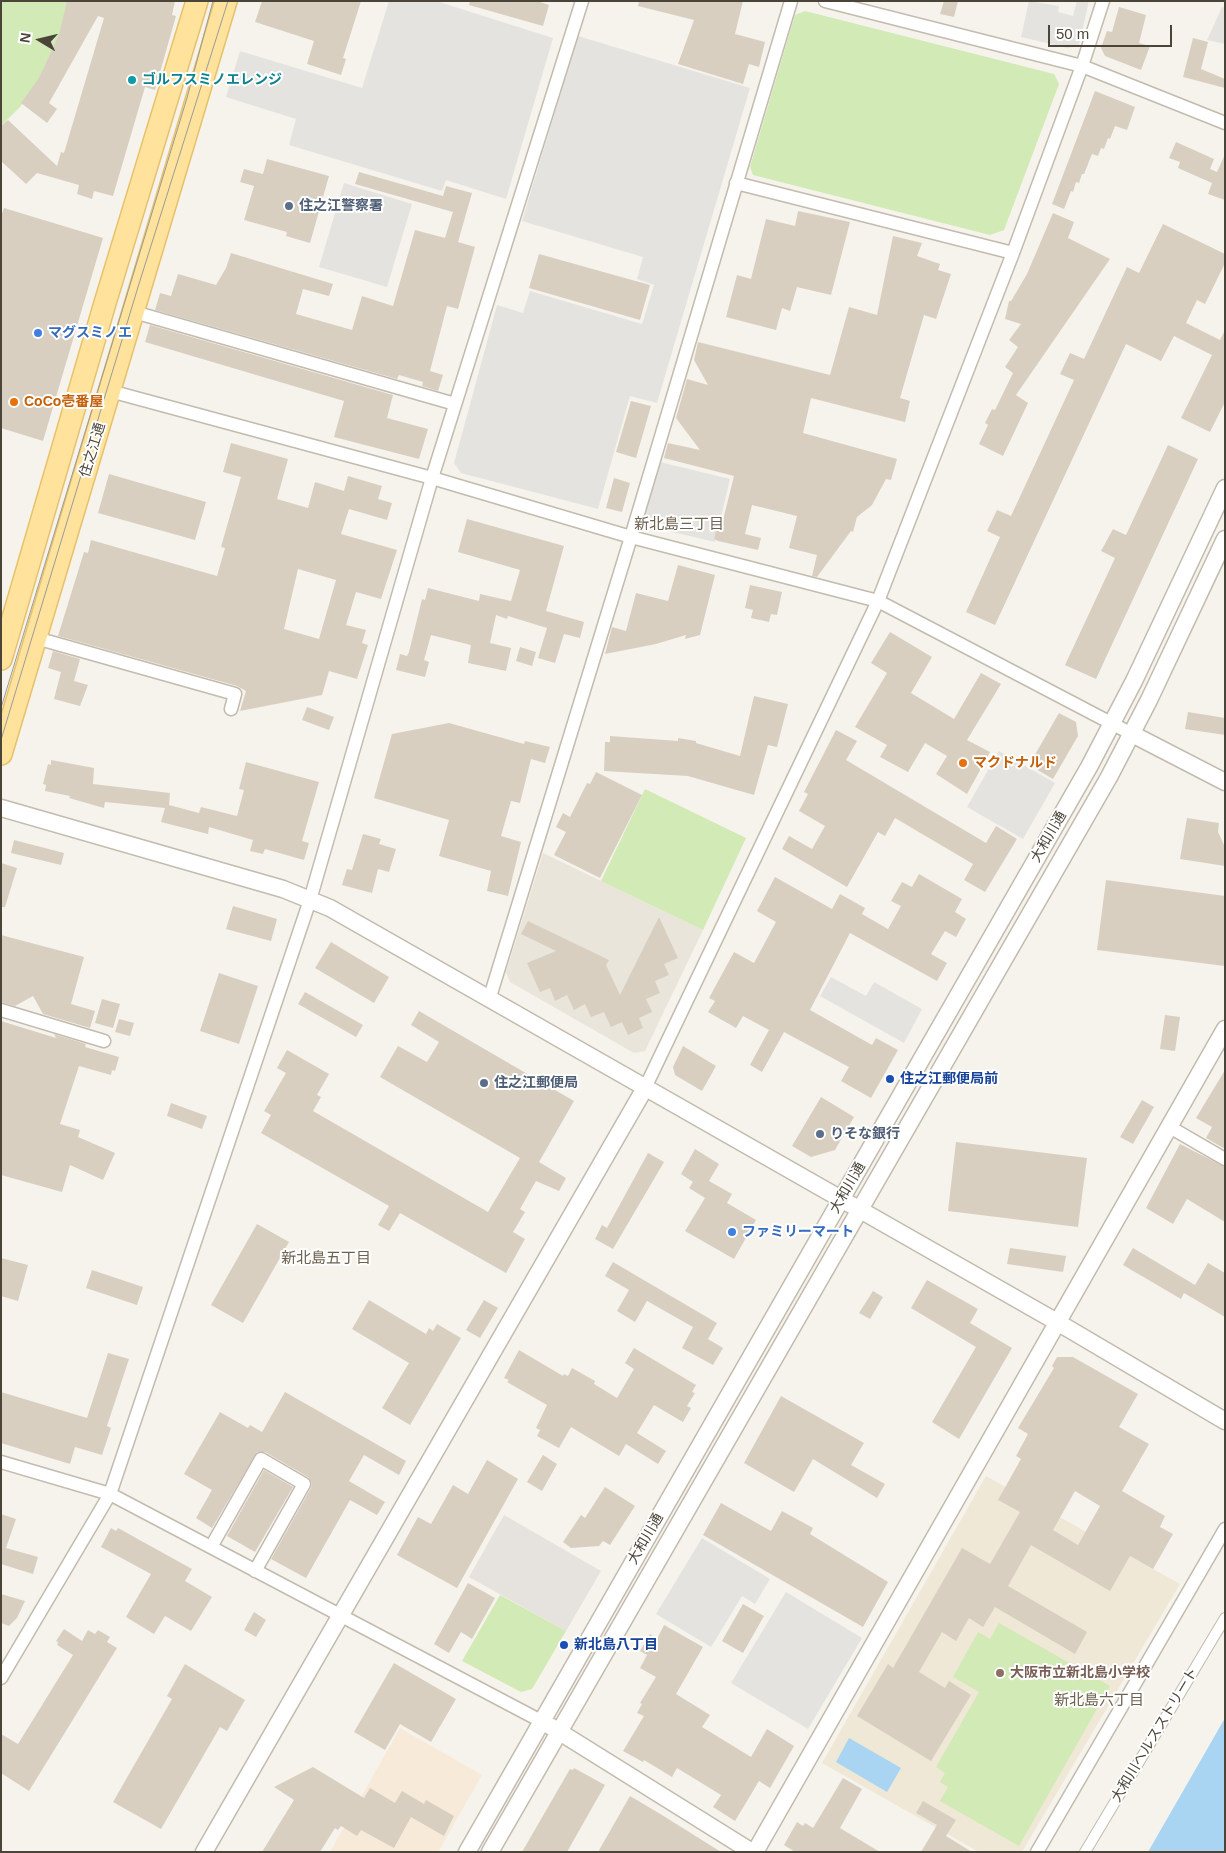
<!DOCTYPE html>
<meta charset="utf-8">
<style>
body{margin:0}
#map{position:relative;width:1226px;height:1853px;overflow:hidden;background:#f6f3ec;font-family:Arial,sans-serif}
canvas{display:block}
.frame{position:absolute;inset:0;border:2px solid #4b4439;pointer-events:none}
.north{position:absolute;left:15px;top:15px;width:50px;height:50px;-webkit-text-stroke:4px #fff;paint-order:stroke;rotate:279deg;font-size:14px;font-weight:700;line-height:20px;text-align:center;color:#4b4439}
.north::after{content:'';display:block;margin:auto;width:18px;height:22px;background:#4b4439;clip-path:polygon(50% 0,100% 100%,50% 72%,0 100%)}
.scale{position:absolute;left:1048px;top:25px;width:124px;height:22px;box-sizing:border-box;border:2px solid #4b4439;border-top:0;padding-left:6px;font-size:15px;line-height:18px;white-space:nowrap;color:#4b4439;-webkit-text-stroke:4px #fff;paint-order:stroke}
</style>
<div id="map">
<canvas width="1226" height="1853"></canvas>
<div class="frame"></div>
<div class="north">N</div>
<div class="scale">50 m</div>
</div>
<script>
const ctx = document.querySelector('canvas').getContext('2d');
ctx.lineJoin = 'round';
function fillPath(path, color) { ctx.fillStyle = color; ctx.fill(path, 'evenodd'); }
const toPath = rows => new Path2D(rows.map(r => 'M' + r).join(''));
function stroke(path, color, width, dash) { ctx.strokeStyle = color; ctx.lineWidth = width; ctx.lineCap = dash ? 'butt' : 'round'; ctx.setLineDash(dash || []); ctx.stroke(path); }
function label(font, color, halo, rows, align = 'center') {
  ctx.font = font + ' Arial,"Noto Sans JP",sans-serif'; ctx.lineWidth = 4; ctx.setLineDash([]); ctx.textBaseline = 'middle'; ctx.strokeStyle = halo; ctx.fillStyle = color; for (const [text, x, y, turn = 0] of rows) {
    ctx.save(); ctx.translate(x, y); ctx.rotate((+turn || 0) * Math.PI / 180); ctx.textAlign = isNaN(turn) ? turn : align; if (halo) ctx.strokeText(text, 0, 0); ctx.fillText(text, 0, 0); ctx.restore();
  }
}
fillPath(toPath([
 [543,853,703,930,645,1051,634,1053,510,982,506,972]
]), '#eae5da');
fillPath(toPath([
 [400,1728,482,1775,438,1852,330,1852]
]), '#f7ead8');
fillPath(toPath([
 [504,1515,601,1571,566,1631,469,1577]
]), '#e6e2dd');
fillPath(toPath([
 [986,1476,1180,1584,1022,1852,979,1852,822,1763]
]), '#efe8d6');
fillPath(toPath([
 [1,1,68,1,61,36,40,78,21,106,1,126],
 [805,11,1054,74,1059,84,1004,230,990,235,753,175,750,167,795,15],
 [645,789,746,838,703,930,601,881],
 [500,1595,566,1631,532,1689,521,1692,462,1661],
 [999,1623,1110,1686,1019,1846,940,1801,948,1787,940,1782,945,1773,936,1767,979,1692,953,1677,978,1632,990,1639]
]), '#d2eab5');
fillPath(toPath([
 [389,1,436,1,553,38,506,199,446,180,442,191,289,145,296,119,226,97,240,51,362,88],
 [1029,1,1059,6,1058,12,1073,16,1077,1,1089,1,1079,45,1068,48,1021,37],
 [1222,7,1225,8,1225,44,1207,40],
 [578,36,750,88,657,403,630,396,598,509,461,473,454,463,497,305,523,313,530,291,642,324,654,285,637,279,643,257,522,221],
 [344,183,412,204,387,287,319,267],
 [660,462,730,479,715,542,647,526,644,518],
 [999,751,1055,783,1023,839,967,807],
 [831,977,866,996,874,982,922,1009,904,1043,820,996],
 [702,1538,770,1579,755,1604,742,1596,711,1647,656,1614],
 [786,1592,862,1638,808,1729,731,1683]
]), '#e5e3e0');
fillPath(toPath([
 [1225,1718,1225,1852,1148,1852],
 [849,1738,901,1768,887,1792,836,1762]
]), '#a9d4f2');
fillPath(toPath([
 [67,1,175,1,172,15,176,16,155,90,145,87,113,196,94,191,92,199,77,194,79,185,37,173,26,184,1,161,1,126,8,120,57,166,61,152,64,153,104,18,98,16,49,103,57,109,47,123,21,103,39,78,59,35],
 [262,1,361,1,343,58,346,59,341,75,307,64,314,41,255,22],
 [470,1,537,1,549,5,543,26,469,5],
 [639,1,743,1,735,34,765,42,759,67,749,64,743,84,678,64,694,20,638,6],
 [944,1,958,1,954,17,940,14],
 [1119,7,1146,15,1139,43,1150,46,1141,70,1105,56,1101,48,1107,31,1112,32],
 [1193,38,1208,42,1201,69,1225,79,1225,88,1183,77],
 [1095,91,1135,107,1127,130,1115,126,1110,139,1108,138,1104,149,1101,148,1098,156,1092,154,1084,174,1082,174,1079,183,1076,182,1073,192,1071,191,1064,209,1052,204],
 [1176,142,1214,159,1210,169,1217,172,1225,154,1225,200,1208,194,1212,183,1178,168,1180,162,1169,158],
 [267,159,329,176,310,243,286,236,287,232,244,220,254,186,240,182,244,169,263,174],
 [359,172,443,196,446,186,472,193,458,242,475,247,458,309,447,306,430,371,443,375,438,391,422,386,423,382,399,375,397,379,155,310,160,293,171,296,178,274,216,285,226,268,231,253,333,284,329,296,303,289,296,314,352,330,362,296,393,306,415,230,445,238,453,212,355,184],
 [4,208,103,238,43,441,1,428,1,216],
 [798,211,850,222,831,295,797,287,790,311,782,308,776,330,726,317,737,275,751,279,766,219,795,226],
 [1053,213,1074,222,1068,238,1110,259,1016,395,1028,403,1003,456,979,444,988,425,985,423,992,409,995,410,1013,373,1005,367,1018,347,1009,340,1021,324,1005,319,1009,301,1011,301,1027,274],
 [1163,224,1225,254,1225,263,1205,304,1197,300,1186,323,1220,340,1225,330,1225,402,1210,432,1181,418,1212,355,1174,336,1161,361,1126,344,995,625,966,612,1000,537,987,531,997,510,1011,516,1074,380,1060,374,1070,353,1084,359,1127,267,1139,273],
 [893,236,922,243,917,256,940,264,938,270,951,274,936,319,924,315,900,398,910,401,905,422,811,398,803,433,897,459,891,480,886,479,872,505,857,517,853,532,851,531,817,577,812,576,817,555,789,548,797,516,752,505,745,534,761,538,758,550,718,541,714,539,717,527,721,528,734,476,664,458,668,443,700,450,676,418,687,379,708,385,694,360,698,342,830,375,849,307,877,315],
 [539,254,650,285,640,320,529,288],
 [150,325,393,395,387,418,428,429,419,459,334,437,344,401,145,342],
 [631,401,651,406,636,458,616,452],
 [231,443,288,459,277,499,308,508,315,482,344,491,348,476,382,486,378,499,392,503,387,520,349,509,341,534,397,550,381,599,356,592,346,625,366,630,362,643,368,645,357,679,329,671,322,695,240,711,246,691,237,686,58,636,84,552,88,553,91,540,217,576,225,548,221,547,241,477,223,472],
 [298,569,336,580,319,639,284,629],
 [1168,445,1198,459,1096,679,1065,665,1115,558,1101,551,1113,529,1126,535],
 [109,474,206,502,195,540,98,513],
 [614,478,630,483,622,512,606,508],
 [467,519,564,546,546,611,584,622,580,638,564,634,555,663,538,658,547,628,508,616,507,619,496,615,490,643,511,648,506,671,468,663,471,645,431,635,424,660,429,662,425,677,396,670,400,654,407,656,409,652,422,599,425,600,428,588,479,601,480,594,511,601,520,570,458,552],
 [678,565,715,575,700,635,685,639,686,635,656,644,605,654,612,627,626,631,636,593,668,601],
 [750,585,782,592,777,615,771,614,769,622,751,618,753,610,745,608],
 [890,632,932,657,911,693,954,719,981,673,1001,684,967,740,990,752,967,794,936,774,947,756,925,743,908,772,880,757,887,745,855,727,887,673,871,663],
 [520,647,536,652,532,666,516,661],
 [53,651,80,659,74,681,88,685,80,706,54,699,61,672,48,668],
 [754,696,788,704,777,747,768,745,754,795,688,776,604,771,605,742,610,742,610,736,678,741,678,738,696,741,696,743,740,756],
 [307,707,334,717,329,730,302,720],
 [1188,712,1225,718,1225,735,1185,729],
 [1059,713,1076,722,1078,736,1053,779,1029,765],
 [449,723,524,744,525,741,550,747,545,763,531,759,520,803,511,801,501,836,521,842,508,896,487,891,491,871,439,856,449,820,374,798,392,734],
 [836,730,857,741,846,760,986,843,996,826,1017,839,985,892,964,880,973,864,895,818,885,836,878,832,847,887,782,849,789,836,812,849,825,826,799,811,808,794,804,792],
 [51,760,94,768,93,784,170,793,169,805,199,813,201,807,237,816,244,790,239,789,246,762,319,782,302,841,309,843,304,860,265,849,263,854,250,851,253,840,209,827,208,834,161,822,165,808,105,802,104,808,69,798,70,796,45,791,46,785,43,784,48,764,51,765],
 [596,772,642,795,600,878,554,855,566,832,556,827,563,813,570,817,587,783,590,784],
 [1187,818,1219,823,1218,832,1225,847,1225,866,1180,859],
 [363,834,381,839,379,844,396,849,389,872,378,869,372,893,342,885,347,869,352,870],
 [14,840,64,853,61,865,11,853],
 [1,863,17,868,5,907,1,907],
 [919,874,962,899,955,912,966,919,956,937,945,931,931,954,947,963,937,981,850,933,810,1010,872,1045,876,1038,898,1050,871,1098,841,1081,849,1067,784,1032,762,1072,750,1065,769,1030,743,1016,736,1028,708,1012,715,1001,709,998,734,952,754,963,776,922,757,911,775,877,832,909,840,894,865,908,862,914,888,929,901,906,891,901,902,882,912,887],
 [1106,880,1225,896,1225,966,1097,950],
 [233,906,277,919,271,941,226,929],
 [659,917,678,958,664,964,669,975,655,981,660,993,646,999,652,1012,639,1018,643,1028,628,1035,622,1022,611,1027,604,1012,591,1017,585,1004,574,1010,567,995,555,1001,550,988,540,992,527,963,556,951,521,934,528,921,609,960,606,965,620,995],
 [1,935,84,957,71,1004,95,1011,90,1028,43,1014,33,996,15,1006,1,1002],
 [331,942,389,977,374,1003,315,968],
 [219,973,258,986,239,1044,200,1031],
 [305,992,363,1025,356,1037,298,1004],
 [102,999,120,1004,113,1028,95,1023],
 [419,1011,574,1101,539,1162,566,1178,559,1191,536,1181,520,1209,525,1212,513,1232,525,1239,506,1273,400,1213,389,1231,378,1225,389,1206,261,1133,271,1115,264,1111,286,1073,277,1068,287,1050,329,1074,317,1095,321,1097,313,1111,488,1212,520,1158,380,1077,398,1046,427,1062,439,1042,411,1025],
 [1165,1015,1180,1017,1175,1051,1160,1049],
 [119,1019,134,1023,130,1036,115,1032],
 [1,1021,56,1038,54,1034,86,1044,85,1047,119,1057,115,1071,112,1070,111,1075,79,1066,60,1124,80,1130,78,1137,115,1153,103,1180,70,1165,62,1192,1,1175],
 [683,1046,716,1066,702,1091,675,1075,673,1067],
 [1225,1070,1225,1149,1206,1138,1212,1127,1196,1118],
 [821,1097,854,1117,835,1150,811,1157,792,1146],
 [1142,1100,1154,1107,1133,1144,1120,1137],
 [171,1103,207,1116,202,1129,167,1116],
 [956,1142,1087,1158,1078,1227,948,1211],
 [1180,1144,1225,1167,1225,1222,1187,1199,1173,1224,1146,1208],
 [695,1149,719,1164,709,1181,732,1194,727,1203,756,1220,734,1259,685,1231,705,1198,689,1188,693,1182,681,1174],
 [648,1153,664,1162,613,1249,595,1239,602,1225,607,1228],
 [257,1224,289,1242,243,1323,211,1305],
 [1010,1248,1066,1256,1063,1272,1007,1264],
 [1133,1248,1195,1285,1208,1263,1225,1273,1225,1317,1184,1293,1181,1299,1123,1265],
 [1,1258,28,1265,18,1301,1,1296],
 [613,1262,717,1323,708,1339,723,1348,713,1365,682,1348,693,1327,647,1301,635,1322,617,1311,629,1290,605,1276],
 [92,1270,143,1287,137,1305,86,1288],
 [927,1280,978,1309,970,1323,1012,1348,959,1439,932,1422,976,1347,911,1308],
 [873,1291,883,1297,870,1319,859,1313],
 [369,1300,426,1334,429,1328,433,1331,437,1324,461,1338,410,1425,382,1408,409,1363,352,1329],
 [484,1300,498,1308,480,1338,466,1330],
 [634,1348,696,1385,692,1392,695,1393,687,1406,691,1408,683,1422,654,1405,637,1433,666,1451,658,1464,626,1444,619,1456,571,1427,559,1448,537,1436,540,1430,536,1428,547,1405,507,1382,509,1380,504,1378,519,1350,563,1376,564,1374,568,1376,572,1368,595,1381,594,1384,617,1398,634,1369,625,1363],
 [108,1353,129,1359,107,1426,111,1428,102,1455,75,1447,70,1464,1,1443,1,1392,87,1418],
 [1057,1357,1073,1357,1138,1394,1119,1427,1149,1444,1122,1491,1165,1516,1160,1527,1173,1534,1153,1569,1130,1556,1110,1591,1031,1545,1008,1586,1087,1632,1075,1654,995,1607,983,1627,969,1618,956,1641,942,1632,919,1672,945,1688,949,1681,971,1695,931,1761,857,1716,888,1664,893,1668,962,1548,990,1564,1020,1512,998,1500,1021,1459,1016,1456,1028,1434,1018,1428,1054,1368,1052,1366],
 [1075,1491,1100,1506,1078,1545,1053,1530],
 [285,1392,406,1461,399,1475,364,1455,349,1481,385,1502,377,1515,350,1500,306,1578,271,1559,311,1488,312,1483,308,1477,265,1452,257,1452,212,1528,196,1518,212,1490,184,1474,220,1412,248,1428,250,1425,262,1432],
 [781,1396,864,1443,851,1465,885,1484,877,1498,813,1459,794,1492,744,1463],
 [543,1455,557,1464,542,1491,527,1482],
 [487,1460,518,1479,457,1588,397,1555,418,1517,431,1524,453,1485,468,1494],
 [264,1470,293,1487,255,1552,227,1536],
 [605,1487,635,1506,610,1545,603,1541,599,1546,571,1548,563,1542,581,1515,585,1518],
 [721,1503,771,1531,782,1511,813,1528,810,1534,888,1582,863,1627,703,1535],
 [1,1514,16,1519,6,1548,38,1557,33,1574,1,1564],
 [111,1528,116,1531,118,1528,192,1569,185,1581,212,1597,191,1631,165,1616,154,1634,126,1617,151,1574,101,1547],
 [468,1583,495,1598,472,1639,461,1632,449,1653,434,1644],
 [1,1594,25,1601,17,1618,9,1626,1,1623],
 [743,1604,764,1616,743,1653,722,1641],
 [254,1612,266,1620,256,1637,244,1630],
 [664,1625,703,1647,676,1694,710,1715,702,1727,751,1757,767,1729,794,1746,770,1788,759,1781,735,1821,713,1807,721,1795,677,1768,672,1777,644,1760,643,1762,623,1751,644,1716,637,1713,642,1704,640,1703,656,1677,640,1668,647,1655,640,1651,650,1634,657,1639],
 [64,1629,82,1641,88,1630,95,1634,98,1630,110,1637,107,1642,117,1648,29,1791,1,1773,1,1734,18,1744,73,1655,57,1645,58,1642,56,1641],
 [394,1663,456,1699,431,1742,400,1724,385,1750,354,1732],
 [185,1664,245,1700,227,1731,220,1727,161,1829,113,1802,172,1699,167,1696],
 [313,1767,364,1798,370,1788,395,1803,402,1791,424,1804,426,1800,454,1816,444,1836,411,1817,394,1848,361,1830,357,1836,341,1826,338,1830,335,1828,320,1852,262,1852,294,1800,274,1787],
 [574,1768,605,1785,567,1852,522,1852,570,1769,573,1770],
 [843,1778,862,1789,840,1828,880,1852,795,1852,784,1845,797,1822,803,1826,805,1823,813,1828],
 [630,1796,662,1815,721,1852,598,1852],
 [923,1801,956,1820,946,1836,972,1852,921,1852,937,1825,916,1813]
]), '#d8cfc1');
const pedestrian = toPath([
 [1085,1852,1225,1618]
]);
const minor = toPath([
 [825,1,1082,66,1225,123],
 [736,183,1013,253],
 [134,312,455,404],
 [110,391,432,478,631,537,878,601,1132,734],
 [36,638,235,694,231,709],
 [489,1000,631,537,791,1],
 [1,1010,104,1041],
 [645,1088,878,601,1013,253,1082,66,1103,1],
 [1168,1126,1225,1159],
 [1,1462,110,1494,541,1721],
 [211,1547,261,1459,304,1484,255,1571],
 [1,1678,110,1494,310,900,432,478,582,1],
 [1037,1852,1225,1529]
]);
const tertiary = toPath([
 [1132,734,1225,782],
 [1,808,283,889,330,908,1057,1322,1225,1421],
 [550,1726,752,1852],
 [204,1852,645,1088],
 [467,1852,1089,767,1134,681,1225,488],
 [490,1852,1109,777,1149,700,1225,539],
 [755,1852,1225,1029]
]);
const primary = toPath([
 [1,659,105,303,197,1],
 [1,754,226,1]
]);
stroke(pedestrian, '#c2bbae', 12);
stroke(minor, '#c2bbae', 15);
stroke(tertiary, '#c2bbae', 19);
stroke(primary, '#e6c16a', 24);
stroke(pedestrian, '#fff', 10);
stroke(minor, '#fff', 12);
stroke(tertiary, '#fff', 16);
stroke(primary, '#ffe39c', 21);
stroke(toPath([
 [1,708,187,98,213,1],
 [1,740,138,287,228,1]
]), '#9a9a9a', 1);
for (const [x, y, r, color] of [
 [132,80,5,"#0f9aa8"],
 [289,206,5,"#5c6f8a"],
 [38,333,5,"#3f7fe0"],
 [14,402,5,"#e8710a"],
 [963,763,5,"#e8710a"],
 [890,1079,5,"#1a4fb4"],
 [484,1083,5,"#5c6f8a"],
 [820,1134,5,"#5c6f8a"],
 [732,1232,5,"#3f7fe0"],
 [564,1645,5,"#1a4fb4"],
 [1000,1673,5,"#8d6e63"]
]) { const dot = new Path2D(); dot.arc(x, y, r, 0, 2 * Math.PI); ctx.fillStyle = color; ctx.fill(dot); stroke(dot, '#fff', 2); }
label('bold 14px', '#0d838f', '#fff', [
 ["ゴルフスミノエレンジ",142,80]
], 'left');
label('bold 14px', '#4e5e75', '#fff', [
 ["住之江警察署",299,206],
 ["住之江郵便局",494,1083],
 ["りそな銀行",830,1134]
], 'left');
label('bold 14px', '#366cbe', '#fff', [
 ["マグスミノエ",48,333],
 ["ファミリーマート",742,1232]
], 'left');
label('bold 14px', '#c56008', '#fff', [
 ["CoCo壱番屋",24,402],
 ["マクドナルド",973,763]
], 'left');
label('14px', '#4b4439', '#fff', [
 ["住之江通",93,450,-73],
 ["大和川通",1049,837,-60],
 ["大和川通",848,1188,-60],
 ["大和川通",646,1539,-60],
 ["大和川ヘルスストリート",1155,1735,-59]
]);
label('bold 14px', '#164399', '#fff', [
 ["住之江郵便局前",900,1079],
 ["新北島八丁目",574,1645]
], 'left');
label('bold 14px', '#785e54', '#fff', [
 ["大阪市立新北島小学校",1010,1673]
], 'left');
label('15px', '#6e6250', '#fff', [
 ["新北島三丁目",679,525],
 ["新北島五丁目",326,1259],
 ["新北島六丁目",1099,1701]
]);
</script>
